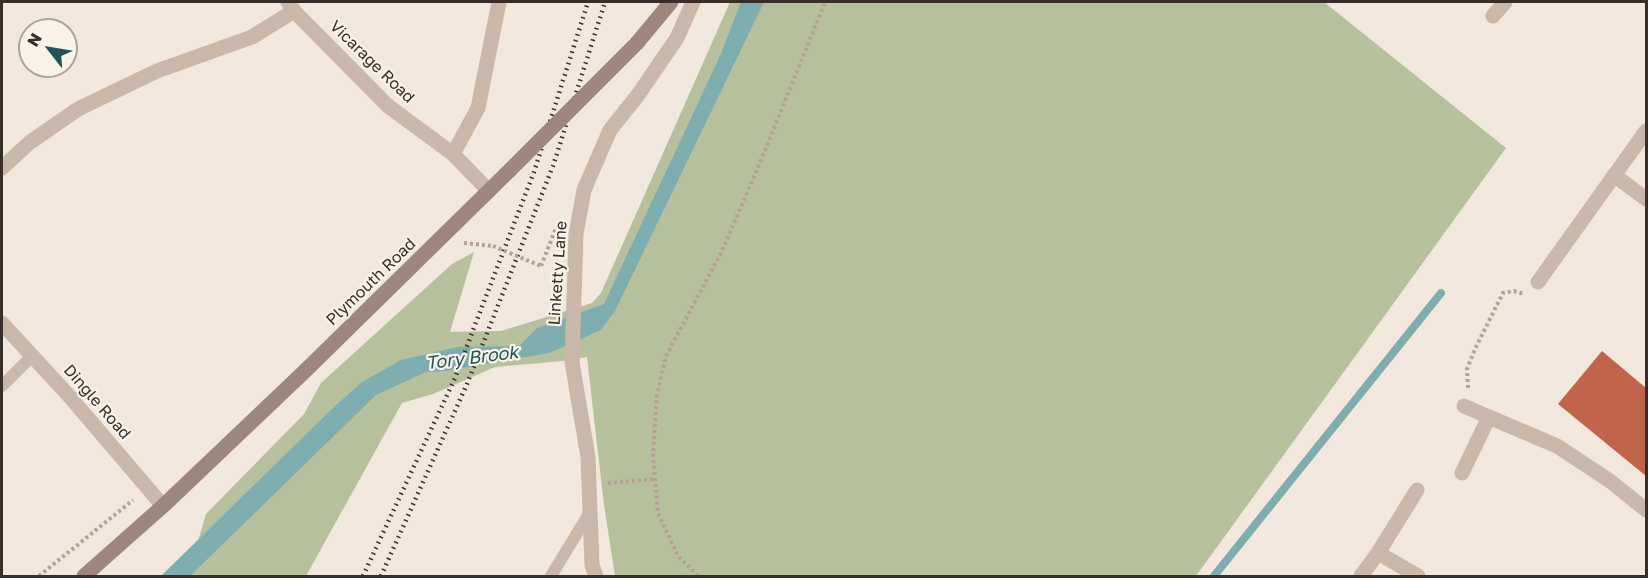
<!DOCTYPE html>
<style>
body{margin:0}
#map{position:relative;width:1648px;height:578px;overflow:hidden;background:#f2e7dd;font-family:"Golos Text",sans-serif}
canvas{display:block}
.frame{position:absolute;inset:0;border:3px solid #372d29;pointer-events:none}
.north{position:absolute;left:18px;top:18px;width:60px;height:60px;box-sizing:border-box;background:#f9f2e9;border:2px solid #aba39c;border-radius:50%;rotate:301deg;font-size:16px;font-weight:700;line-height:24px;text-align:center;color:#372d29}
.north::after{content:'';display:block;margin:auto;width:21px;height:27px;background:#1f5557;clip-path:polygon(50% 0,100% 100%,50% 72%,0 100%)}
</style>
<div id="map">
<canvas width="1648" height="578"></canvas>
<div class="frame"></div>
<div class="north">N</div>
</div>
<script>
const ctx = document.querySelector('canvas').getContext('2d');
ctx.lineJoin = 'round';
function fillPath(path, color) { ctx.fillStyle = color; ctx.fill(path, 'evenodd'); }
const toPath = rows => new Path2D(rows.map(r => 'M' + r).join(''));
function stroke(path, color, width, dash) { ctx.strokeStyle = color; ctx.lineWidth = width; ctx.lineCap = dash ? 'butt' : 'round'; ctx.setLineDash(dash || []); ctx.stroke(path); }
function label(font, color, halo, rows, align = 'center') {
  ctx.font = font + ' "Golos Text",sans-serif'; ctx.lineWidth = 4.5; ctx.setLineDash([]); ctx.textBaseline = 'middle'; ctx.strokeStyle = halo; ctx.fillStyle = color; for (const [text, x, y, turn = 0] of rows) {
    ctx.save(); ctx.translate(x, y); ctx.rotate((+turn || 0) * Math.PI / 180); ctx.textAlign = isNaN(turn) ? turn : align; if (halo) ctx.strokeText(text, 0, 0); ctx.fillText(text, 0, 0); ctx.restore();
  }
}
fillPath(toPath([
 [730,2,1324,2,1506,148,1196,576,615,576,604,505,587,357,563,361,495,367,433,394,402,403,306,576,161,576,198,541,206,514,304,414,321,383,452,264,474,252,450,332,501,331,592,303,601,293]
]), '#b6c09d');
fillPath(toPath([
 [741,2,764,2,615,311,601,330,549,353,445,371,426,372,376,395,190,576,161,576,333,408,362,382,401,360,458,347,519,346,537,328,604,304,720,56]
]), '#7dadae');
stroke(toPath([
 [1214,576,1441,293]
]), '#7dadae', 8);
fillPath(toPath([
 [1602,351,1646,388,1646,476,1558,404]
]), '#c2644b');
stroke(toPath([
 [464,243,493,246],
 [541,266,556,228],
 [1468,388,1467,369,1475,349,1503,293,1514,291,1524,294],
 [608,483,655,479],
 [39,576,133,500],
 [698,576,678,556,658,513,653,455,657,395,666,356,722,251,764,153,825,2]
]), '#b5a193', 4, [3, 3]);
stroke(toPath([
 [2,386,32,356],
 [551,576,590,512]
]), '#c9b7a9', 12);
stroke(toPath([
 [288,2,294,11,388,106,453,154,489,191],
 [1493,16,1505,2],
 [453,154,478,108,499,2],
 [2,168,29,143,78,109,157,71,252,37,294,11],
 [1614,175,1646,199],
 [1538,282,1646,131],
 [2,323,70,397,163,506],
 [1464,406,1489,417],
 [1462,473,1489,417,1557,446,1610,481,1646,510],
 [1378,553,1417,490],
 [596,576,592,565,588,457,572,362,576,234,584,190,610,130,638,95,677,38,693,2],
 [1361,576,1378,553,1418,576]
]), '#c9b7a9', 15);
stroke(toPath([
 [637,43,671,2],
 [84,576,163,506,305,371,510,170]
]), '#9d867b', 15);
stroke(toPath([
 [363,576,455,378,475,325,534,172,588,2],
 [381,576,467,384,553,166,605,2]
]), '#372d29', 4.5, [1.5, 4.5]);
stroke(toPath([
 [493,246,541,266]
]), '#b5a193', 4, [3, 3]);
stroke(toPath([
 [510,170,637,43]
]), '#9d867b', 15);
label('16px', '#372d29', '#f9f2e9', [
 ["Vicarage Road",372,62,44],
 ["Linketty Lane",558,273,-86],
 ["Plymouth Road",371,282,-44],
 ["Dingle Road",97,402,49]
]);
label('italic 18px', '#1f5557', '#f9f2e9', [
 ["Tory Brook",472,358,-7]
]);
</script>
